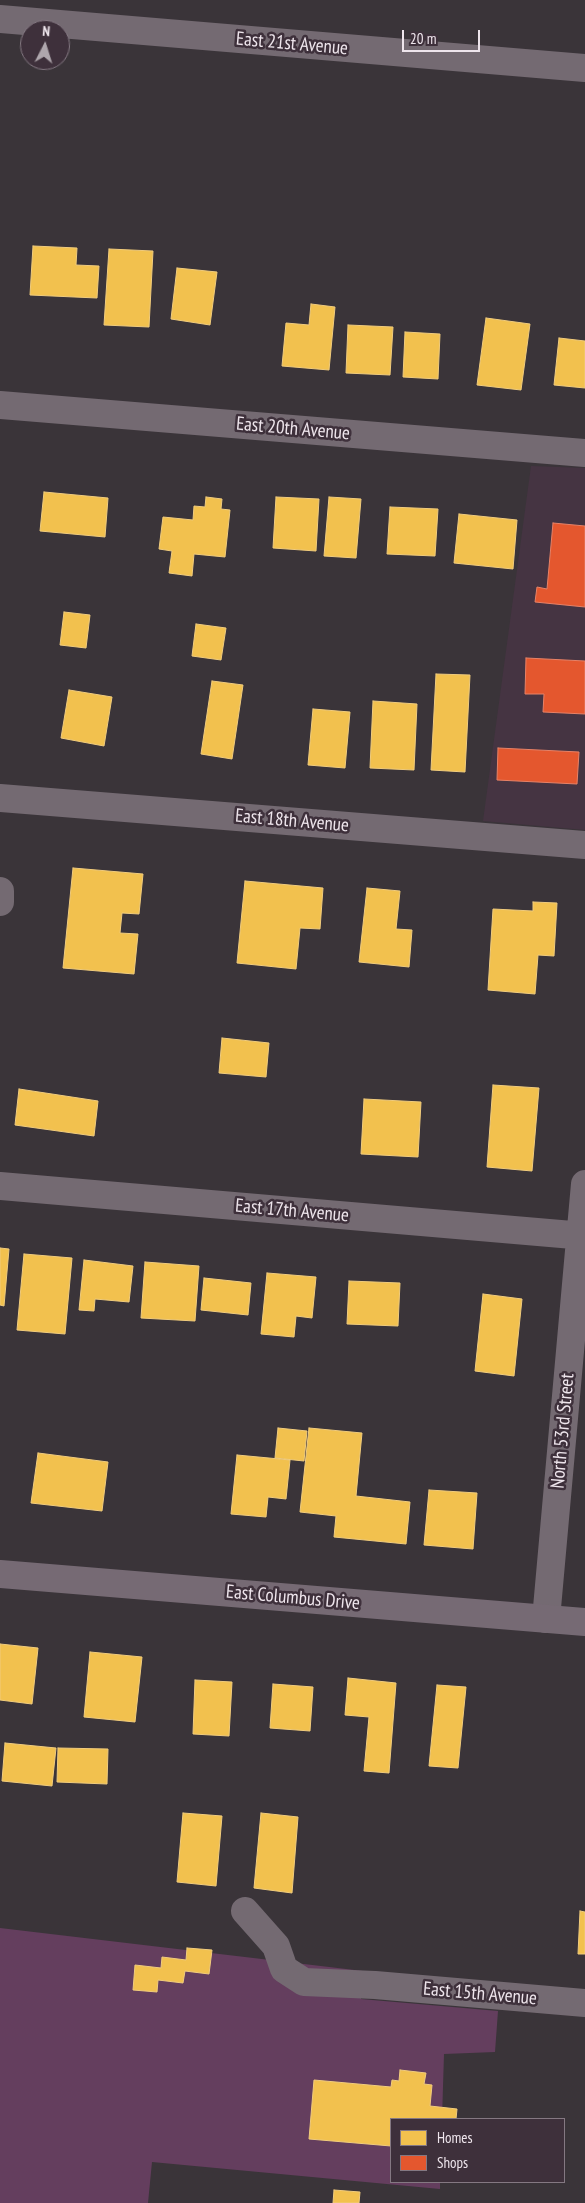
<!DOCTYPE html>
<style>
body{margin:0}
#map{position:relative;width:585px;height:2203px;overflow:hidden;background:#3a3439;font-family:"PT Sans Narrow",sans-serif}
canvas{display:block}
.legend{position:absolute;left:390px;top:2118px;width:175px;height:65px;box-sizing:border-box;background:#3e303b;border:1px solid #847882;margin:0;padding:6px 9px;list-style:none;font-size:15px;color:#eee5ec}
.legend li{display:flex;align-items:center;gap:10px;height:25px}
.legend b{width:25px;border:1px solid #847882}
.north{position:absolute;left:20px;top:20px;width:50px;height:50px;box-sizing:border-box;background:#3e303b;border:1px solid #847882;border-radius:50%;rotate:5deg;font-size:14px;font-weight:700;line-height:20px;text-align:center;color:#eee5ec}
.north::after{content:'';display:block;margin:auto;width:18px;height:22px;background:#afa7ad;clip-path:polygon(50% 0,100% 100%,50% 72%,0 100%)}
.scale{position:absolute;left:402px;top:30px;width:78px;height:22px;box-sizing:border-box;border:2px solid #eee5ec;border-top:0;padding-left:6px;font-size:15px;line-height:18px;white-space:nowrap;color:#eee5ec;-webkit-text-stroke:4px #3e303b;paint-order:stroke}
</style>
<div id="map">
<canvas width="585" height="2203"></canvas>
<ul class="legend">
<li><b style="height:14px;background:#f2c14e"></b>Homes</li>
<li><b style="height:14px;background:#e4572e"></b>Shops</li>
</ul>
<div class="north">N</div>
<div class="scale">20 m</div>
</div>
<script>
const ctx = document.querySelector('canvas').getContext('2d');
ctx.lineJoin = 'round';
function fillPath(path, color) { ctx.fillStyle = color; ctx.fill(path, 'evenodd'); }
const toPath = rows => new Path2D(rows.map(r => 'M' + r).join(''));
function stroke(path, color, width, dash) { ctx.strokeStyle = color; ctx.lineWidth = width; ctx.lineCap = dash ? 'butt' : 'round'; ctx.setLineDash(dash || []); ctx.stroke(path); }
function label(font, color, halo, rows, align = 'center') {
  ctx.font = font + ' "PT Sans Narrow",sans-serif'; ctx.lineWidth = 5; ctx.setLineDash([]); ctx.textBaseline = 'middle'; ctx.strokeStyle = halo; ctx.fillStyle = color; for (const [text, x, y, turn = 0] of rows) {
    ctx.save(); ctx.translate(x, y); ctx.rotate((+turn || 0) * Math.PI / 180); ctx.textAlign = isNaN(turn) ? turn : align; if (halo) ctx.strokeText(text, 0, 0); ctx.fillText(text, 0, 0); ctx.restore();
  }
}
fillPath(toPath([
 [531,466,585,468,585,830,483,821]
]), '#453442');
fillPath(toPath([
 [0,1928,363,1971,361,1999,498,2011,495,2052,444,2054,442,2119,391,2119,391,2182,440,2182,440,2189,152,2162,148,2203,0,2203]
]), '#643e5e');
const homes = toPath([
 [33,246,77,248,76,265,99,266,97,298,30,295,33,246],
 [109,249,153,251,149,327,104,325,109,249],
 [177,268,217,272,210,325,171,319,177,268],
 [311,304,335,307,329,370,282,366,286,323,309,325,311,304],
 [486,318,530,324,521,390,477,385,486,318],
 [348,325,393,327,390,375,346,373,348,325],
 [405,332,440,334,438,379,403,377,405,332],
 [559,338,585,341,585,388,554,385,559,338],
 [44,492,108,498,105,537,40,531,44,492],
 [206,497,222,499,221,509,230,510,225,557,194,554,192,576,169,573,172,551,159,549,163,517,193,520,194,506,205,507,206,497],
 [276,497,319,499,316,551,273,548,276,497],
 [329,497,361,499,356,558,324,556,329,497],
 [390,507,438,509,435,556,387,554,390,507],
 [459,514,517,520,513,569,454,563,459,514],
 [64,612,90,615,86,648,60,645,64,612],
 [196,624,226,628,221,660,192,656,196,624],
 [436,674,470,675,465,772,431,770,436,674],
 [212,681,243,685,232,759,201,754,212,681],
 [69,690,112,697,104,746,61,738,69,690],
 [373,701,417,704,414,770,370,768,373,701],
 [313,709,350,712,345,768,308,765,313,709],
 [73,868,143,874,139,914,122,913,120,933,138,934,134,974,63,968,73,868],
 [245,881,323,888,320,929,300,928,296,969,237,963,245,881],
 [367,888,400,891,396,929,412,930,409,967,359,962,367,888],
 [533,902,557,903,554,956,538,955,535,994,488,990,493,909,533,911,533,902],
 [222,1038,269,1043,266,1077,219,1073,222,1038],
 [493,1085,539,1088,532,1171,487,1167,493,1085],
 [19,1089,98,1101,94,1136,15,1125,19,1089],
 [364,1099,421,1102,418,1157,361,1154,364,1099],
 [0,1248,9,1249,4,1306,0,1305,0,1248],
 [24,1254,72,1258,65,1334,17,1330,24,1254],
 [84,1260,133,1266,129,1302,95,1299,94,1311,79,1310,84,1260],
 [145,1262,199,1266,195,1321,141,1318,145,1262],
 [267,1273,316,1277,312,1318,296,1316,294,1337,261,1334,267,1273],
 [204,1278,251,1283,248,1315,201,1310,204,1278],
 [349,1281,400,1283,398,1326,347,1324,349,1281],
 [483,1294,522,1299,514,1376,475,1371,483,1294],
 [278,1428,307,1431,304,1461,275,1458,278,1428],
 [309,1428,362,1433,356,1496,410,1502,406,1544,334,1537,336,1516,300,1512,309,1428],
 [38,1453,108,1462,102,1511,31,1503,38,1453],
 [237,1455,290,1460,286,1499,268,1497,266,1517,231,1514,237,1455],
 [429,1490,477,1493,473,1549,424,1545,429,1490],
 [0,1644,38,1648,32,1704,0,1700,0,1644],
 [90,1652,142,1657,135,1722,84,1717,90,1652],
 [348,1678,396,1683,389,1773,364,1771,369,1717,345,1715,348,1678],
 [195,1680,232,1682,229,1736,193,1734,195,1680],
 [273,1684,313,1687,310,1731,270,1728,273,1684],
 [437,1685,466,1687,458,1768,429,1766,437,1685],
 [5,1743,56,1748,52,1786,2,1781,5,1743],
 [58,1748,108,1749,107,1784,57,1782,58,1748],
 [183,1813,222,1816,216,1886,177,1882,183,1813],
 [261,1813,298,1817,292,1893,254,1888,261,1813],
 [580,1911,585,1912,585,1954,578,1954,580,1911],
 [187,1948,212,1950,209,1974,185,1971,183,1983,158,1980,157,1992,133,1990,135,1965,161,1968,162,1957,186,1960,187,1948],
 [400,2070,426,2073,424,2084,432,2085,430,2106,457,2109,456,2119,391,2119,391,2146,309,2139,314,2080,391,2087,392,2080,399,2081,400,2070],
 [334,2190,360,2192,359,2203,333,2203,334,2190]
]);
fillPath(homes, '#f2c14e');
stroke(homes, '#f1cc7d', 1);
const shops = toPath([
 [553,523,585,526,585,607,535,602,537,587,547,589,553,523],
 [526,658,585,661,585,714,543,712,544,694,525,694,526,658],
 [498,748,579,752,577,784,497,780,498,748]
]);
fillPath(shops, '#e4572e');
stroke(shops, '#e78267', 1);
stroke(toPath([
 [0,19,585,68],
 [0,405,585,453],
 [0,798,585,845],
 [0,891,0,902],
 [0,1186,585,1236],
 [546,1619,585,1184],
 [245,1911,276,1946,284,1969,304,1982,375,1985,585,2003]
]), '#746a72', 28);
stroke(toPath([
 [0,1574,585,1622]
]), '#766a74', 28);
label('19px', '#eee5ec', '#3e303b', [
 ["East 21st Avenue",292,44,5],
 ["East 20th Avenue",293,429,5],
 ["East 18th Avenue",292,821,5],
 ["East 17th Avenue",292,1211,5],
 ["North 53rd Street",563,1431,-85],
 ["East Columbus Drive",293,1598,5],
 ["East 15th Avenue",480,1994,5]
]);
</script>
